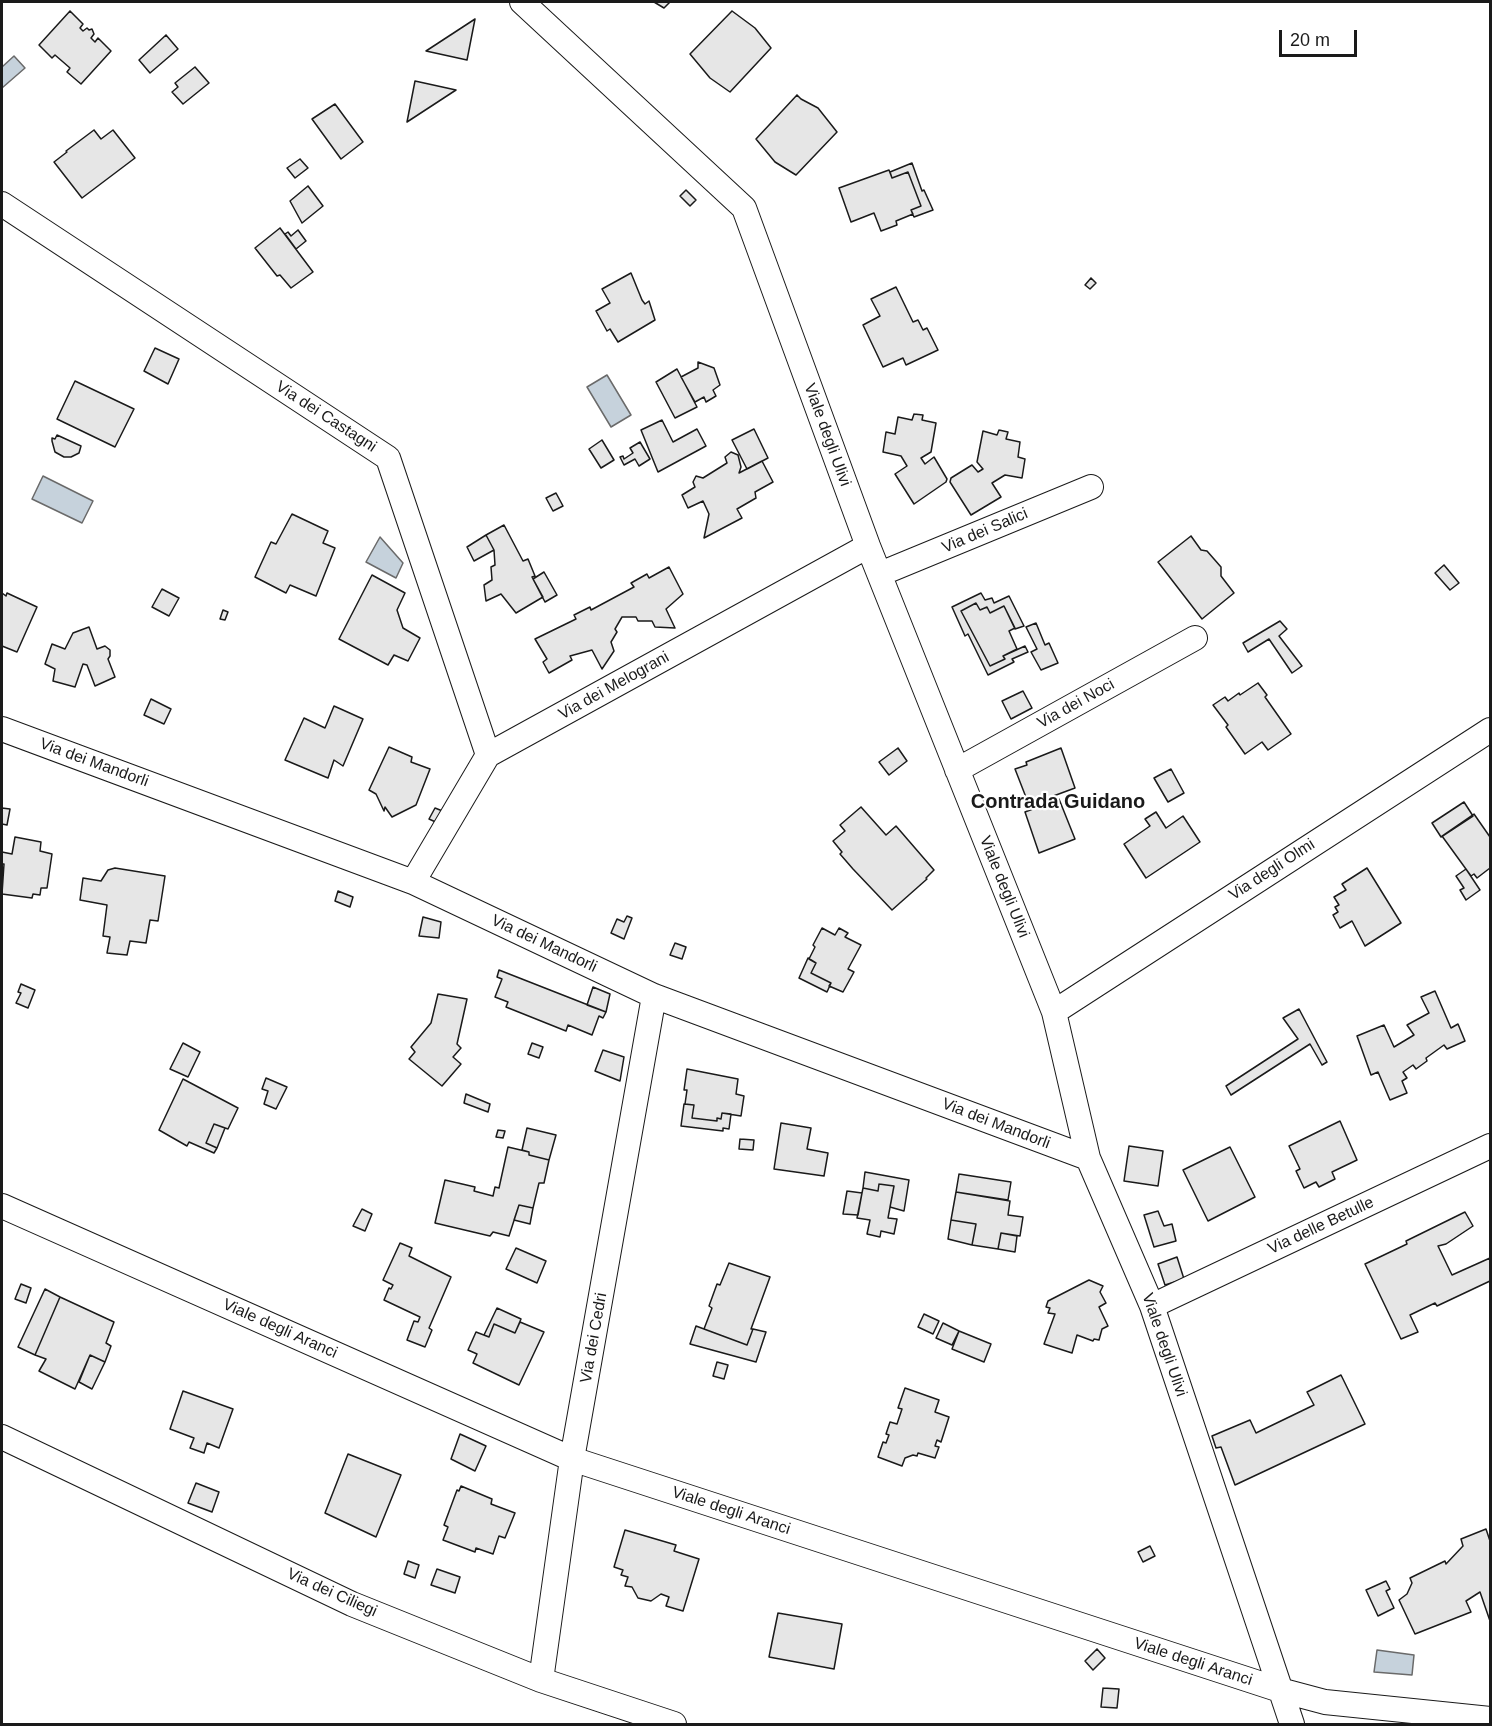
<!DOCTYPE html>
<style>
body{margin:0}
#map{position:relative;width:1492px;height:1726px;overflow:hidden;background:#fff;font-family:Helvetica,sans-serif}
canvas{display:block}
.frame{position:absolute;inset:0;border:3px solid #1a1a1a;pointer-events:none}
.scale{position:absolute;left:1279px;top:30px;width:78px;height:27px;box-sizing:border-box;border:3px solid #1a1a1a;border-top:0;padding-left:8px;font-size:18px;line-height:21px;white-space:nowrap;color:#1a1a1a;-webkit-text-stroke:4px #fff;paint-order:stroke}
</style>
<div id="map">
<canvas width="1492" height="1726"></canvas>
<div class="frame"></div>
<div class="scale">20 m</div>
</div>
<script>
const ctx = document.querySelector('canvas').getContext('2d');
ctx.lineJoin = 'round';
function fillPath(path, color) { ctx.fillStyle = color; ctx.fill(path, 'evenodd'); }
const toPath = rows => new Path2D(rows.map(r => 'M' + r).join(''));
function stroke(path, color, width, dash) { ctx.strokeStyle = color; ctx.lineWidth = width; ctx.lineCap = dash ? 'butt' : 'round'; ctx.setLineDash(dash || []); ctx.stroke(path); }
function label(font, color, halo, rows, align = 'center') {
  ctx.font = font + ' Helvetica,sans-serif'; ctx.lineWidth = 4.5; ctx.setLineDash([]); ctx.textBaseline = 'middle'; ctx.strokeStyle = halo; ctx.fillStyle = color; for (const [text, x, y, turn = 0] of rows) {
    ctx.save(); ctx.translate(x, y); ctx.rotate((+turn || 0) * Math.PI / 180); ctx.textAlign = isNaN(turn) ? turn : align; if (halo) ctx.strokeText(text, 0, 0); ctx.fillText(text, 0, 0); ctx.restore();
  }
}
const water = toPath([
 [14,56,25,68,2,88,2,67,14,56],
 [607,375,631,415,611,427,587,387,607,375],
 [43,476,93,501,82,523,32,499,43,476],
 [380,537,403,563,396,578,366,562,380,537],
 [1377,1650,1414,1655,1412,1675,1374,1672,1377,1650]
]);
fillPath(water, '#c6d2dc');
stroke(water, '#6a6a6a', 1.5);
const building = toPath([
 [654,2,670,2,664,8,654,2],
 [70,11,83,24,80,28,83,31,87,28,89,30,92,29,94,34,91,38,95,42,98,38,111,51,81,84,67,72,70,68,55,55,52,58,39,45,70,11],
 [732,11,755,28,771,48,730,92,710,78,690,54,732,11],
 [475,19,467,60,426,51,475,19],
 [166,35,178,49,150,73,139,60,166,35],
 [195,67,209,83,183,104,172,92,178,87,175,83,195,67],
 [415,81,456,90,407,122,415,81],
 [797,95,801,99,818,108,837,132,796,175,775,162,756,139,797,95],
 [335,104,363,142,341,159,312,119,335,104],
 [94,130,101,139,113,130,135,158,82,198,54,162,67,152,66,151,94,130],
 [300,159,308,168,295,178,287,168,300,159],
 [912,163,922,191,924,190,933,210,914,217,911,210,921,206,908,172,892,178,890,172,912,163],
 [889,170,892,178,908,172,921,206,911,210,913,214,896,221,897,225,881,231,874,213,851,222,839,188,889,170],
 [308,186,323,206,302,223,290,201,308,186],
 [686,190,696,200,690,206,680,196,686,190],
 [280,228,313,272,291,288,280,275,277,276,255,248,280,228],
 [298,230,306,241,296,249,285,234,288,232,291,236,298,230],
 [631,273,642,300,645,304,649,301,655,320,618,342,610,329,607,331,596,311,610,303,602,289,631,273],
 [1091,278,1096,283,1090,289,1085,285,1091,278],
 [896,287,913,322,918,320,923,330,927,328,938,350,906,365,903,358,883,367,863,325,880,316,871,299,896,287],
 [155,348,179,359,168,384,144,371,155,348],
 [698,362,714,368,720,385,713,390,716,396,706,402,704,397,695,402,681,377,698,368,698,362],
 [677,369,697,407,675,418,656,382,677,369],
 [75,381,134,409,115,447,57,419,75,381],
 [914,414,923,415,922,420,936,423,931,452,921,458,925,464,934,457,947,479,946,482,914,504,895,474,907,466,901,456,883,452,886,432,895,434,898,417,912,420,914,414],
 [662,420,673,442,697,429,706,446,658,472,641,430,662,420],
 [754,429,768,458,747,469,732,440,754,429],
 [999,430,1008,432,1006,439,1020,442,1018,457,1025,459,1022,478,1005,475,992,483,1001,497,971,515,950,482,951,478,972,465,978,472,983,469,977,462,983,431,997,435,999,430],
 [57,435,81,446,79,453,71,457,64,457,55,452,52,441,52,438,55,439,57,435],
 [602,440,614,460,601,468,589,449,602,440],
 [640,442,650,459,639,466,635,459,624,465,620,457,623,456,624,459,633,453,630,448,640,442],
 [731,452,738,455,741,467,739,473,762,461,773,482,755,492,756,498,737,509,742,518,704,538,709,514,703,501,688,508,682,495,695,487,693,482,696,476,703,478,727,463,725,457,731,452],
 [556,493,563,506,553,511,546,498,556,493],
 [292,514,328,531,323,543,335,548,316,596,290,585,286,593,255,577,271,542,276,544,292,514],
 [504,525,523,561,528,559,535,576,532,577,543,597,516,613,501,594,486,601,484,585,492,580,491,567,495,565,494,550,486,535,504,525],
 [486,535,494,550,474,561,467,547,486,535],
 [1191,536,1201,550,1207,551,1221,567,1221,576,1234,593,1202,619,1158,562,1191,536],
 [1444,565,1459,583,1450,590,1435,573,1444,565],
 [669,567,683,594,666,609,675,628,655,627,652,621,638,621,636,617,622,617,615,629,617,632,611,642,614,651,602,669,592,650,570,656,572,660,549,673,543,662,547,659,535,639,576,619,574,615,590,607,591,610,634,587,631,583,647,574,649,578,669,567],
 [544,572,557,595,545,602,533,579,544,572],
 [372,575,405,593,397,610,403,628,420,638,408,661,394,655,388,665,339,639,372,575],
 [162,589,179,598,169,616,152,607,162,589],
 [2,593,6,596,7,593,37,607,17,652,2,646,2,593],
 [981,593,985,600,992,598,994,603,1009,596,1024,626,1015,629,1004,606,990,613,987,607,980,610,976,603,961,611,990,666,1005,659,1003,656,1025,646,1028,652,1012,659,1014,662,988,675,968,634,965,636,952,607,981,593],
 [976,603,980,610,987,607,990,613,1004,606,1015,628,1009,631,1017,649,1003,656,1005,659,990,666,961,611,976,603],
 [223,610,228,612,225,620,220,619,223,610],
 [1280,621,1287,629,1279,636,1302,666,1292,673,1269,639,1248,652,1243,643,1280,621],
 [1036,623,1045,645,1049,643,1058,663,1041,670,1031,652,1037,649,1026,627,1036,623],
 [89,627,97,649,105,646,110,650,110,656,108,659,115,677,95,686,87,665,83,664,75,687,53,681,55,669,45,664,52,644,65,649,73,633,89,627],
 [1258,683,1267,695,1265,697,1291,734,1268,750,1262,742,1245,754,1226,727,1228,725,1213,705,1225,697,1228,701,1239,693,1240,695,1258,683],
 [1023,691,1032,708,1011,719,1002,701,1023,691],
 [151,699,171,709,164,724,144,715,151,699],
 [334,706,363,719,343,766,334,760,328,778,285,760,304,718,325,728,334,706],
 [389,747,412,757,411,762,430,769,416,805,392,817,385,807,384,811,376,794,369,790,389,747],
 [898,748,907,761,889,775,879,762,898,748],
 [1061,748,1075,788,1029,805,1015,769,1027,765,1026,762,1061,748],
 [1171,769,1184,793,1168,802,1154,778,1171,769],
 [1059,799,1075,839,1039,853,1025,812,1059,799],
 [1464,802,1473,816,1441,837,1432,823,1464,802],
 [861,807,886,835,896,826,934,870,926,878,927,879,892,910,853,869,840,854,842,852,833,841,845,831,840,825,861,807],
 [2,808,10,809,7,825,2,824,2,808],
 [435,808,445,812,440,824,429,819,435,808],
 [1156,812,1166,828,1183,816,1200,842,1146,878,1124,844,1150,826,1145,819,1156,812],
 [1474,814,1490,837,1490,868,1477,878,1474,874,1471,876,1442,836,1474,814],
 [15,837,41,842,40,851,52,854,47,888,41,888,40,895,33,894,32,898,2,894,4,864,2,864,2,852,12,854,15,837],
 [115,868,165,876,158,921,150,920,146,943,130,941,127,955,107,953,110,937,103,936,107,905,80,900,83,878,101,881,108,870,115,868],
 [1367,868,1401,923,1365,946,1352,921,1340,928,1333,915,1338,912,1335,907,1339,905,1334,897,1346,890,1342,884,1367,868],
 [1466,869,1480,890,1466,900,1460,890,1464,888,1456,876,1466,869],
 [338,891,353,897,350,907,335,901,338,891],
 [627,916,632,918,624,939,611,933,617,919,624,922,627,916],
 [423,917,441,922,439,938,419,936,423,917],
 [822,928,835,935,839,928,848,933,845,937,861,945,848,969,854,972,843,992,829,986,831,983,811,973,816,963,809,959,815,947,813,945,822,928],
 [675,943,686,947,682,959,670,955,675,943],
 [808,958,816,963,811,973,831,983,827,992,799,978,808,958],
 [499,970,606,1012,603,1018,599,1016,592,1035,568,1025,566,1031,506,1007,508,1002,495,997,502,979,497,977,499,970],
 [21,984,35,990,28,1008,16,1003,21,993,18,992,21,984],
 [593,987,610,994,606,1012,587,1005,593,987],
 [1435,991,1451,1028,1458,1024,1465,1041,1447,1049,1444,1045,1426,1058,1427,1061,1416,1069,1413,1065,1403,1072,1407,1078,1402,1081,1407,1093,1390,1100,1378,1072,1371,1075,1357,1036,1384,1025,1394,1047,1414,1035,1407,1025,1429,1013,1421,997,1435,991],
 [438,994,467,999,457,1044,461,1048,453,1057,461,1064,442,1086,409,1059,415,1052,411,1047,431,1023,438,994],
 [1299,1009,1327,1062,1322,1065,1310,1044,1231,1095,1226,1086,1298,1039,1283,1018,1299,1009],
 [183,1043,200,1052,188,1077,170,1069,183,1043],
 [532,1043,543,1047,539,1058,528,1054,532,1043],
 [603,1050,624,1057,620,1081,595,1071,603,1050],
 [687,1069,738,1079,736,1094,744,1096,741,1116,722,1113,721,1119,717,1118,717,1121,692,1118,694,1105,685,1104,687,1090,684,1090,687,1069],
 [266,1078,287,1087,276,1109,264,1104,268,1091,262,1089,266,1078],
 [183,1079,238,1108,228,1129,214,1124,206,1143,217,1148,214,1153,189,1142,187,1146,159,1130,183,1079],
 [466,1094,490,1104,488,1112,464,1103,466,1094],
 [684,1104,694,1105,692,1118,717,1121,717,1118,721,1119,722,1113,731,1114,729,1129,723,1128,723,1131,681,1126,684,1104],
 [1340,1121,1357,1160,1332,1172,1335,1179,1319,1187,1316,1182,1304,1188,1296,1171,1300,1169,1289,1146,1340,1121],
 [781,1123,811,1128,807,1149,828,1153,824,1176,774,1169,781,1123],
 [214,1124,225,1128,217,1148,206,1143,214,1124],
 [527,1128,556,1135,549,1160,529,1155,529,1152,522,1150,527,1128],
 [498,1130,505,1131,503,1138,496,1137,498,1130],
 [740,1139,754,1140,753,1150,739,1149,740,1139],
 [1129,1146,1163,1151,1158,1186,1124,1181,1129,1146],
 [508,1147,529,1152,529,1155,549,1160,544,1183,539,1183,533,1208,519,1205,509,1236,493,1232,490,1236,435,1223,445,1180,475,1187,474,1191,493,1196,495,1187,499,1188,508,1147],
 [1230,1147,1255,1197,1208,1221,1183,1170,1230,1147],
 [865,1172,909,1180,904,1211,890,1207,894,1186,879,1184,878,1191,863,1188,865,1172],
 [959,1174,1011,1182,1008,1200,956,1192,959,1174],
 [879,1184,894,1186,888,1218,897,1219,894,1234,881,1231,880,1237,867,1234,870,1220,857,1218,863,1188,878,1191,879,1184],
 [847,1191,862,1193,858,1215,843,1214,847,1191],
 [956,1192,1010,1201,1008,1215,1023,1217,1020,1236,1001,1233,998,1249,972,1245,976,1224,951,1220,956,1192],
 [519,1205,533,1208,530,1224,514,1220,519,1205],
 [362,1209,372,1214,365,1231,353,1226,362,1209],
 [1158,1211,1164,1226,1172,1224,1176,1241,1154,1247,1144,1215,1158,1211],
 [1465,1212,1473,1226,1446,1244,1438,1246,1452,1275,1490,1258,1490,1281,1437,1306,1435,1303,1410,1315,1418,1332,1401,1339,1365,1264,1407,1244,1406,1241,1465,1212],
 [951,1220,976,1224,972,1245,948,1239,951,1220],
 [1001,1233,1017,1236,1015,1252,998,1249,1001,1233],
 [400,1243,412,1248,409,1256,451,1277,429,1328,432,1330,425,1347,407,1340,414,1321,418,1322,420,1317,384,1300,389,1288,391,1289,393,1285,383,1280,400,1243],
 [516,1248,546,1261,537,1283,506,1269,516,1248],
 [1177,1257,1184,1279,1165,1285,1158,1264,1177,1257],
 [729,1263,770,1277,751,1329,753,1329,747,1345,704,1329,712,1308,709,1306,717,1284,720,1285,729,1263],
 [1089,1280,1103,1286,1100,1292,1106,1303,1099,1307,1108,1326,1102,1329,1099,1340,1094,1339,1093,1341,1077,1335,1072,1353,1044,1344,1055,1314,1048,1313,1050,1308,1046,1307,1048,1301,1089,1280],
 [21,1284,31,1288,26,1303,15,1299,21,1284],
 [45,1289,60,1297,35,1355,18,1347,45,1289],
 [60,1297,114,1322,106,1343,111,1346,105,1362,90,1355,75,1389,39,1371,46,1359,35,1355,60,1297],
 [497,1308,521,1319,515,1333,494,1324,489,1337,484,1335,497,1308],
 [924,1314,939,1321,933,1334,918,1327,924,1314],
 [520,1322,544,1332,519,1385,473,1363,477,1354,468,1350,476,1332,489,1337,494,1324,515,1333,520,1322],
 [943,1323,959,1331,952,1345,936,1338,943,1323],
 [696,1326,747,1345,753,1329,766,1332,756,1362,690,1344,696,1326],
 [959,1331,991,1344,984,1362,952,1349,959,1331],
 [90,1355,105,1362,92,1389,79,1382,90,1355],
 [717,1362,728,1365,724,1379,713,1376,717,1362],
 [1341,1375,1365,1424,1235,1485,1221,1447,1216,1448,1212,1436,1250,1420,1256,1433,1314,1405,1307,1392,1341,1375],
 [905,1388,939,1400,935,1412,949,1417,941,1442,937,1440,935,1446,939,1447,935,1458,918,1453,917,1456,913,1455,905,1458,902,1466,878,1457,883,1442,886,1443,889,1435,886,1434,890,1422,897,1424,902,1409,898,1408,905,1388],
 [183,1391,233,1409,219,1448,207,1443,204,1453,190,1448,194,1438,170,1429,183,1391],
 [460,1434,486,1446,475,1471,451,1459,460,1434],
 [348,1454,401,1475,376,1537,325,1513,348,1454],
 [196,1483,219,1492,212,1512,188,1503,196,1483],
 [461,1486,492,1499,491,1504,515,1513,505,1538,499,1536,493,1554,476,1548,475,1552,443,1540,448,1527,444,1525,457,1490,459,1491,461,1486],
 [1486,1529,1490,1541,1490,1621,1480,1592,1466,1601,1471,1612,1415,1634,1399,1600,1407,1594,1412,1583,1410,1578,1445,1561,1446,1564,1463,1546,1461,1539,1486,1529],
 [625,1530,676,1545,674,1551,699,1559,683,1611,666,1606,669,1597,661,1594,651,1601,638,1598,632,1587,625,1586,628,1577,621,1575,623,1570,614,1567,625,1530],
 [1150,1546,1155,1556,1143,1562,1138,1552,1150,1546],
 [408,1561,419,1565,415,1578,404,1574,408,1561],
 [437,1569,460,1577,455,1593,431,1585,437,1569],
 [1386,1581,1390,1589,1386,1591,1394,1608,1378,1616,1366,1590,1386,1581],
 [778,1613,842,1624,834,1669,769,1657,778,1613],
 [1097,1649,1105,1658,1093,1670,1085,1661,1097,1649],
 [1103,1688,1119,1689,1117,1708,1101,1707,1103,1688]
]);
fillPath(building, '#e6e6e6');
stroke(building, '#1a1a1a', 1.5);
const street = toPath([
 [522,2,744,208,868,546,1054,1012,1088,1158,1152,1306,1292,1724],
 [2,204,388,458,488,755],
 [880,574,1091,487],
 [2,729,413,882,654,996,1088,1158],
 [957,770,1195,638],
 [413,882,488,755,868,546],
 [1054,1012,1490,730],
 [2,1206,572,1459,1280,1690,1325,1702,1490,1719],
 [1152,1306,1490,1146],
 [2,1437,352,1604,541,1680,674,1724],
 [541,1680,572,1459,654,996]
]);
stroke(street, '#1a1a1a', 26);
stroke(street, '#fff', 24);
label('16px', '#1a1a1a', '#fff', [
 ["Via dei Castagni",326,417,33],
 ["Viale degli Ulivi",827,435,70],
 ["Via dei Salici",985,531,-23],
 ["Via dei Melograni",614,686,-29],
 ["Via dei Noci",1076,704,-29],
 ["Via dei Mandorli",94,763,20],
 ["Via degli Olmi",1272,870,-33],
 ["Viale degli Ulivi",1004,887,68],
 ["Via dei Mandorli",544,944,25],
 ["Via dei Mandorli",996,1124,21],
 ["Via delle Betulle",1321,1226,-25],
 ["Viale degli Aranci",280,1329,24],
 ["Via dei Cedri",594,1338,-80],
 ["Viale degli Ulivi",1164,1345,71],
 ["Viale degli Aranci",731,1511,18],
 ["Via dei Ciliegi",332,1593,24],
 ["Viale degli Aranci",1193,1662,18]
]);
label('bold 20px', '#1a1a1a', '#fff', [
 ["Contrada Guidano",1058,802]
]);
</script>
